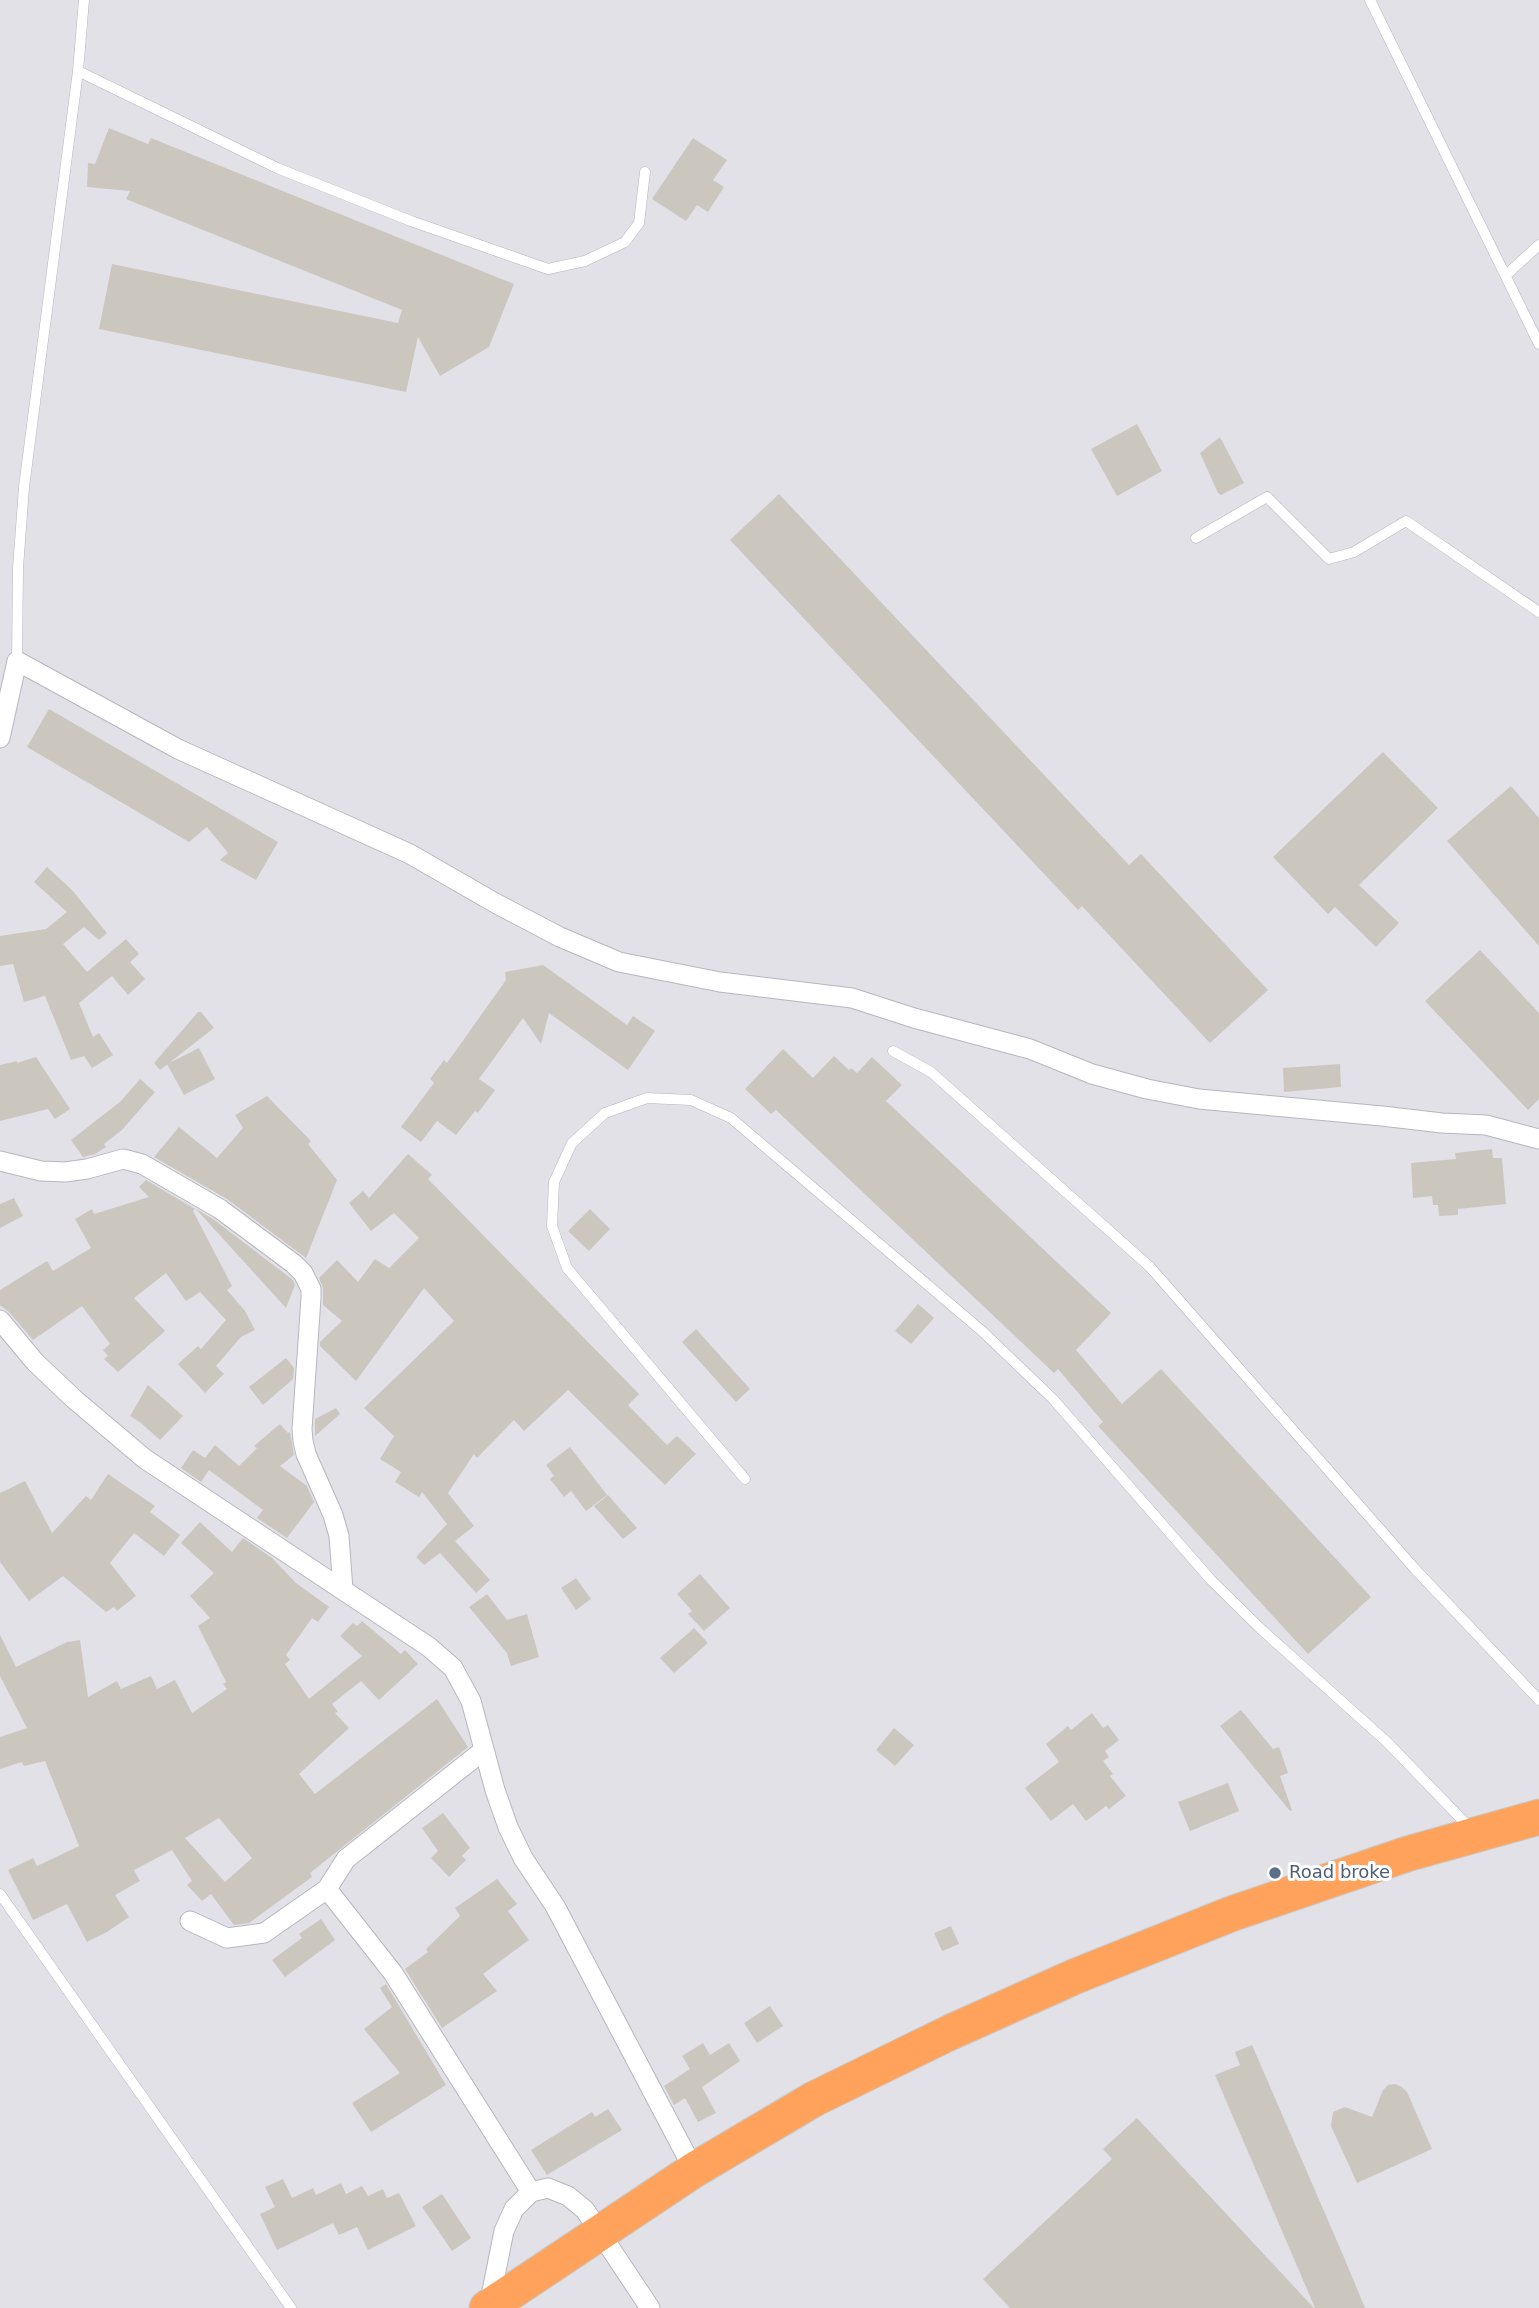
<!DOCTYPE html>
<style>
body{margin:0}
canvas{display:block;background:#efe9e1}
</style>
<canvas width="1539" height="2308"></canvas>
<script>
const ctx = document.querySelector('canvas').getContext('2d');
ctx.lineJoin = 'round';
function fillPath(path, color) { ctx.fillStyle = color; ctx.fill(path, 'evenodd'); }
const toPath = rows => new Path2D(rows.map(r => 'M' + r).join(''));
function stroke(path, color, width, dash) { ctx.strokeStyle = color; ctx.lineWidth = width; ctx.lineCap = dash ? 'butt' : 'round'; ctx.setLineDash(dash || []); ctx.stroke(path); }
function label(font, color, halo, rows, align = 'center') {
  ctx.font = font + ' "DejaVu Sans",sans-serif'; ctx.lineWidth = 6; ctx.setLineDash([]); ctx.textBaseline = 'middle'; ctx.strokeStyle = halo; ctx.fillStyle = color; for (const [text, x, y, turn = 0] of rows) {
    ctx.save(); ctx.translate(x, y); ctx.rotate((+turn || 0) * Math.PI / 180); ctx.textAlign = isNaN(turn) ? turn : align; if (halo) ctx.strokeText(text, 0, 0); ctx.fillText(text, 0, 0); ctx.restore();
  }
}
fillPath(toPath([
 [0,0,1539,0,1539,2308,0,2308]
]), '#e3e1e8');
fillPath(toPath([
 [109,128,148,144,151,138,514,284,489,347,440,376,418,337,406,392,99,329,112,264,398,323,402,310,126,199,130,191,87,187,88,163,95,164],
 [693,138,727,160,713,180,724,187,708,212,697,205,686,221,652,199],
 [1137,424,1162,471,1117,496,1091,449],
 [1220,437,1244,483,1221,495,1218,493,1200,453],
 [779,494,1129,865,1141,854,1268,990,1210,1043,1082,906,1078,910,730,540],
 [49,709,278,842,256,880,220,860,228,853,207,827,189,842,27,747],
 [1383,752,1438,808,1359,885,1399,923,1376,947,1335,907,1328,914,1273,857],
 [1511,786,1539,818,1539,946,1447,841],
 [47,867,72,890,107,933,99,940,84,927,63,944,87,972,126,939,139,954,130,962,145,979,128,995,112,976,79,1003,93,1037,99,1033,113,1055,92,1068,84,1056,71,1060,45,996,24,1002,13,964,0,966,0,936,46,929,67,912,34,882],
 [1480,950,1539,1013,1539,1099,1528,1110,1425,1001],
 [543,965,627,1025,633,1016,655,1031,628,1070,549,1013,541,1044,523,1018,479,1079,495,1090,478,1113,475,1111,456,1135,437,1121,421,1142,401,1127,434,1083,430,1079,444,1060,447,1063,506,980,505,972],
 [198,1012,201,1012,214,1028,160,1070,154,1063],
 [199,1048,215,1079,184,1095,167,1064],
 [783,1049,813,1078,834,1056,849,1070,851,1068,857,1073,872,1057,902,1085,886,1101,1111,1313,1076,1350,1122,1404,1161,1369,1371,1597,1308,1654,1098,1426,1103,1422,1058,1369,1054,1373,776,1110,771,1114,745,1089],
 [36,1057,70,1109,55,1119,48,1109,0,1121,0,1065,17,1061,17,1063],
 [1340,1064,1341,1087,1284,1092,1283,1068],
 [140,1079,155,1092,122,1130,104,1144,106,1147,95,1154,83,1157,71,1140,120,1102],
 [267,1096,311,1141,308,1144,337,1180,306,1258,227,1199,154,1157,179,1127,217,1158,243,1128,235,1115],
 [1492,1149,1493,1158,1502,1158,1506,1204,1458,1209,1458,1215,1439,1216,1438,1205,1433,1205,1432,1196,1413,1198,1411,1163,1456,1159,1455,1153],
 [408,1154,432,1175,428,1179,639,1394,628,1405,667,1445,677,1436,696,1454,665,1485,568,1390,524,1431,514,1420,477,1458,474,1454,448,1493,474,1526,455,1541,490,1580,476,1593,440,1553,424,1565,416,1557,447,1524,422,1492,419,1497,395,1482,401,1472,380,1459,394,1436,364,1408,454,1321,424,1288,356,1381,320,1346,320,1342,342,1321,323,1305,323,1288,319,1278,337,1260,358,1282,375,1259,389,1268,419,1238,394,1213,371,1231,349,1203,363,1191,369,1198],
 [146,1180,195,1209,193,1211,232,1286,227,1290,245,1311,255,1330,241,1337,216,1366,224,1374,205,1393,178,1364,198,1346,201,1349,226,1320,200,1292,186,1301,166,1273,134,1298,165,1331,118,1372,104,1359,108,1356,103,1350,110,1344,82,1306,33,1340,9,1312,0,1305,0,1290,29,1272,47,1261,53,1271,91,1248,75,1219,92,1209,94,1214,149,1197,139,1187],
 [14,1198,23,1216,0,1228,0,1204],
 [196,1209,213,1219,293,1280,295,1285,286,1308],
 [590,1209,610,1229,589,1251,568,1231],
 [918,1304,934,1318,911,1344,895,1331],
 [696,1329,750,1389,736,1402,682,1342],
 [286,1358,294,1368,293,1379,263,1405,249,1387],
 [148,1385,183,1416,160,1440,141,1423,130,1416],
 [336,1408,340,1414,315,1436,315,1419],
 [280,1424,288,1433,290,1432,294,1455,280,1466,307,1486,314,1502,287,1538,257,1518,263,1510,209,1470,201,1482,181,1468,193,1450,205,1458,215,1445,239,1466,257,1448,254,1446],
 [570,1447,607,1495,586,1511,571,1491,564,1497,550,1479,554,1476,546,1465],
 [108,1474,155,1506,150,1512,180,1535,164,1556,134,1533,110,1563,136,1596,117,1611,114,1607,106,1612,63,1576,29,1601,0,1562,0,1493,25,1481,52,1533,86,1496,91,1500],
 [608,1495,637,1528,623,1539,594,1506],
 [200,1522,232,1552,243,1538,272,1558,296,1583,329,1607,318,1622,312,1618,286,1655,290,1660,285,1664,309,1699,362,1656,340,1636,353,1623,357,1626,362,1621,401,1654,405,1650,418,1664,379,1700,361,1681,332,1704,338,1712,335,1713,349,1728,299,1774,315,1794,437,1699,468,1747,310,1873,312,1877,249,1923,234,1925,211,1894,202,1901,187,1885,192,1881,172,1850,134,1870,140,1881,115,1895,129,1917,107,1932,87,1942,67,1904,33,1920,8,1870,33,1858,37,1866,79,1846,45,1761,24,1766,22,1762,0,1769,0,1737,27,1728,0,1676,0,1635,16,1667,67,1642,80,1640,88,1697,117,1681,121,1689,151,1676,157,1689,175,1680,192,1713,227,1689,223,1684,226,1682,198,1626,210,1618,190,1596,214,1573,181,1543],
 [219,1818,252,1858,225,1882,185,1838],
 [700,1574,730,1608,704,1631,688,1614,692,1611,677,1594],
 [576,1578,591,1599,576,1610,561,1588],
 [487,1594,507,1620,527,1614,539,1657,511,1666,507,1653,469,1607],
 [694,1628,708,1643,674,1673,660,1658],
 [1241,1710,1273,1749,1279,1747,1288,1773,1280,1776,1292,1810,1290,1811,1220,1726],
 [1092,1713,1103,1728,1108,1725,1119,1740,1105,1751,1109,1757,1103,1761,1113,1774,1110,1776,1126,1796,1109,1809,1106,1806,1086,1821,1073,1804,1051,1821,1025,1788,1059,1762,1046,1744,1068,1726,1071,1730],
 [894,1728,914,1745,895,1766,876,1750],
 [1228,1783,1239,1811,1190,1831,1178,1802],
 [443,1813,470,1848,462,1856,466,1860,449,1877,431,1858,438,1851,422,1828],
 [497,1879,517,1904,508,1911,529,1940,483,1974,497,1991,442,2028,405,1969,428,1952,426,1949,460,1916,455,1908],
 [321,1919,335,1940,285,1977,272,1960,302,1938,299,1934],
 [951,1926,959,1944,942,1951,934,1933],
 [386,1984,446,2085,371,2132,352,2103,400,2073,364,2029,392,2007,380,1988],
 [770,2006,783,2026,757,2043,744,2023],
 [703,2043,710,2055,729,2043,740,2061,702,2087,716,2113,698,2122,685,2098,674,2105,664,2086,690,2069,682,2056],
 [1252,2045,1343,2255,1365,2308,1315,2308,1215,2075,1240,2065,1235,2052],
 [1395,2084,1402,2087,1407,2092,1432,2149,1357,2183,1331,2126,1333,2112,1345,2107,1372,2117,1383,2090,1388,2085],
 [608,2109,622,2130,547,2175,531,2150,592,2112,595,2117],
 [1137,2118,1314,2308,1010,2308,983,2279,1112,2159,1103,2149],
 [283,2179,292,2198,313,2188,316,2195,341,2183,346,2194,362,2186,368,2196,383,2189,387,2198,399,2193,416,2226,368,2250,357,2227,339,2235,333,2223,277,2250,260,2214,275,2207,265,2187],
 [442,2194,471,2238,452,2251,422,2207]
]), '#cbc7bf');
const lane = toPath([
 [1370,0,1539,344],
 [78,71,277,168,411,221,548,269,585,261,625,242,639,223,645,172],
 [1506,275,1539,245],
 [1196,538,1267,497,1329,559,1354,552,1406,521,1539,612],
 [17,661,18,568,24,487,78,71,84,0],
 [893,1051,931,1072,1150,1267,1415,1569,1539,1700],
 [745,1479,567,1268,552,1226,554,1182,572,1143,605,1113,647,1098,691,1100,731,1118,982,1331,1053,1399,1211,1580,1263,1631,1387,1742,1470,1828],
 [0,1894,291,2308]
]);
const street = toPath([
 [0,738,17,661,178,749,410,854,497,904,560,937,619,962,720,982,852,998,914,1018,1030,1049,1092,1074,1147,1089,1199,1099,1382,1116,1442,1123,1486,1125,1539,1139],
 [0,1161,41,1171,65,1172,87,1169,123,1159,142,1164,220,1209,294,1264,303,1273,311,1289,311,1298,302,1429,303,1441,306,1454,333,1515,339,1536,343,1590],
 [0,1320,35,1362,74,1399,145,1459,429,1647,453,1668,471,1701,495,1790,508,1827,523,1858,555,1906,694,2170],
 [327,1889,393,1973,531,2192],
 [190,1921,227,1938,264,1933,327,1889,346,1859,484,1750],
 [489,2306,504,2231,514,2209,531,2192,548,2188,568,2196,585,2210,650,2308]
]);
const highway = toPath([
 [487,2308,694,2170,765,2128,814,2099,951,2032,1076,1976,1231,1914,1407,1854,1539,1817]
]);
stroke(lane, '#b4b7c1', 11);
stroke(street, '#b4b7c1', 21);
stroke(highway, '#c9c9c9', 37);
stroke(lane, '#fff', 10);
stroke(street, '#fff', 19);
stroke(highway, '#ffa35c', 35);
for (const [x, y, r, color] of [
 [1275,1873,7,"#5c6f8a"]
]) { const dot = new Path2D(); dot.arc(x, y, r, 0, 2 * Math.PI); ctx.fillStyle = color; ctx.fill(dot); stroke(dot, '#fff', 2.5); }
label('18px', '#4e5e75', '#fff', [
 ["Road broke",1289,1873]
], 'left');
</script>
